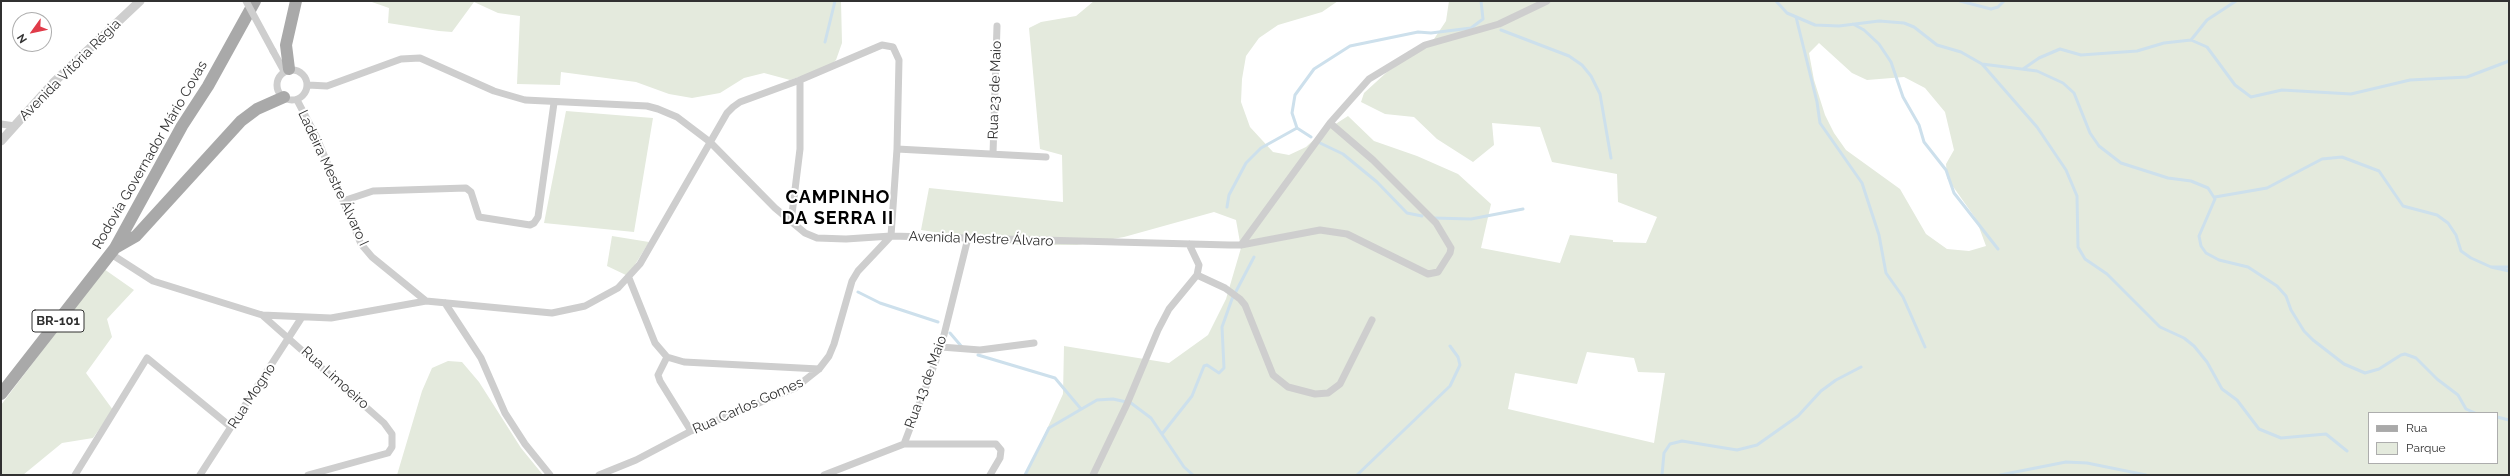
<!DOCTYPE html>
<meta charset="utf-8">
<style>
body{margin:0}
#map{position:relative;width:2510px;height:476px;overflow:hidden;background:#fff;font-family:Raleway,sans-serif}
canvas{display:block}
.frame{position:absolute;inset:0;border:2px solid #313131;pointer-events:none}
.legend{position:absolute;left:2368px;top:412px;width:130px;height:52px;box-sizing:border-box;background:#fff;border:1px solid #adadad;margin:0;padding:5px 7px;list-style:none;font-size:12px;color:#313131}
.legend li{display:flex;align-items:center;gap:8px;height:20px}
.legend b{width:20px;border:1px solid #adadad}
.north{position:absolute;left:12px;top:12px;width:40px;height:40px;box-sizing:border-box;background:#fff;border:1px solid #adadad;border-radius:50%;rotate:237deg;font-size:11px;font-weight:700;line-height:16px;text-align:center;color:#313131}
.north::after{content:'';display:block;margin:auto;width:14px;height:18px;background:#e03b49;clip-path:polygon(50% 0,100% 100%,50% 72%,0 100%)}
</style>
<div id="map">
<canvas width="2510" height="476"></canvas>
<div class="frame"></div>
<ul class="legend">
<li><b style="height:5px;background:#a9a9a9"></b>Rua</li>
<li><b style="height:11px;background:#e4eadd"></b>Parque</li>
</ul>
<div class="north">N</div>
</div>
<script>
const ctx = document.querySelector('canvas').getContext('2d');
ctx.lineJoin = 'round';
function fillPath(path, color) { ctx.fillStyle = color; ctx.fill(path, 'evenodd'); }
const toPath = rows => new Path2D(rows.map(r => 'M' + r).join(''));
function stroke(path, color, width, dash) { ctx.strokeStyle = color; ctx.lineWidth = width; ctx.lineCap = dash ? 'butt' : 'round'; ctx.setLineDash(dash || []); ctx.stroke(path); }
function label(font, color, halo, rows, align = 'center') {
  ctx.font = font + ' Raleway,sans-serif'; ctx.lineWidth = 4; ctx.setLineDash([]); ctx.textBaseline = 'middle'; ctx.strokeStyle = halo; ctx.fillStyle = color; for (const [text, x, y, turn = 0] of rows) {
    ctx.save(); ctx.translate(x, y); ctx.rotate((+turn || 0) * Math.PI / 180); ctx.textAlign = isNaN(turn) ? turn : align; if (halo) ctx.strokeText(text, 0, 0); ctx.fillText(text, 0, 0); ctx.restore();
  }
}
fillPath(toPath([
 [369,1,841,1,842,43,836,60,830,66,790,80,764,73,744,78,720,93,692,98,669,94,636,82,561,72,560,85,517,84,520,16,498,13,474,2,452,32,439,31,388,23,389,8],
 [1094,1,1338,1,1322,12,1278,25,1259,38,1246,56,1242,79,1241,102,1250,127,1273,152,1289,155,1306,147,1320,134,1348,116,1374,141,1417,156,1458,174,1491,204,1481,248,1560,263,1570,235,1613,240,1613,242,1646,243,1657,217,1618,202,1617,174,1552,162,1540,127,1492,123,1494,145,1473,162,1437,139,1414,117,1385,114,1361,102,1364,93,1387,72,1432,42,1446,21,1449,1,2509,1,2509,475,1026,475,1063,394,1064,346,1169,363,1208,335,1226,299,1241,248,1236,220,1214,212,1124,237,1077,245,1020,245,921,230,929,188,1063,202,1062,155,1040,149,1029,28,1041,22,1076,16],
 [1819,43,1852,73,1867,80,1904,77,1925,88,1945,112,1954,150,1946,164,1947,178,1976,219,1986,246,1969,251,1947,249,1926,234,1900,189,1846,150,1834,133,1825,115,1814,80,1809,53],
 [1587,352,1634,358,1638,372,1665,373,1654,443,1508,409,1515,373,1577,384],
 [2369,413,2497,413,2497,463,2369,463],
 [566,111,653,118,634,232,544,223],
 [612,236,649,242,628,276,607,266],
 [104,269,134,290,107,319,112,337,86,373,113,410,93,438,62,443,23,475,1,475,1,405],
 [448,361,462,362,479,382,521,448,543,475,397,475,422,391,432,368]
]), '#e4eadd');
stroke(toPath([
 [1776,1,1787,13,1815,25,1839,26,1879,21,1904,23,1914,27,1937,45,1961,52,1982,64,2037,71,2063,83,2074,93,2090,133,2099,146,2121,163,2168,178,2191,181,2208,188,2215,199,2199,236,2201,246,2206,253,2219,260,2248,267,2277,286,2286,296,2291,310,2304,331,2313,340,2344,364,2365,373,2379,369,2401,355,2405,354,2416,358,2437,379,2458,395,2466,409,2475,413],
 [1960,1,1991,9,1998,7,2004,1],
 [1796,17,1817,102,1820,123,1862,183,1879,235,1886,273,1903,297,1925,347],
 [1853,24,1864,30,1879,44,1891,62,1903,97,1919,125,1924,142,1946,170,1954,193,1998,249],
 [1501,30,1569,56,1582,65,1591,76,1600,94,1611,158],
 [2191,40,2207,20,2236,1],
 [825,42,835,1],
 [1982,64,2037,127,2066,170,2077,196,2078,247,2085,259,2107,274,2160,327,2184,338,2194,346,2207,362,2222,389,2237,400,2259,429,2281,438,2326,434,2347,451],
 [2023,69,2039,58,2060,49,2081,55,2137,51,2164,43,2191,40,2207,47,2235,85,2251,97,2282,90,2351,94,2410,80,2467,77,2509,61],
 [1311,137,1297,128,1292,113,1295,95,1314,69,1350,46,1418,32,1431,33,1471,28,1483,19,1481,1],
 [1320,143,1343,154,1377,182,1407,213,1422,216],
 [2215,197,2267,188,2322,159,2342,157,2379,171,2403,206,2437,215,2448,223,2456,235,2461,251,2471,258,2491,267,2509,271],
 [1227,207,1229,195,1246,163,1261,148,1297,128],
 [1433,218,1471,219,1523,209],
 [2492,267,2509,267],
 [858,292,880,303,938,322],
 [950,333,962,347],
 [978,355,1055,378,1081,409],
 [2497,417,2509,420],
 [1162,434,1192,396,1204,366,1207,365,1219,373,1224,368,1222,327,1232,299,1254,257],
 [1025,475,1049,428,1097,400,1113,399,1131,403,1151,418,1184,467,1193,475],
 [1357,475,1450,386,1460,365,1458,357,1450,346],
 [1662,475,1664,453,1670,444,1682,441,1737,450,1757,445,1798,416,1821,391,1836,380,1861,367],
 [2000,475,2066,462,2087,463,2146,475]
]), '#cde0ec', 3);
stroke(toPath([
 [273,51,284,71],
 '277 85a15 15 0 1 1 30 0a15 15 0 1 1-30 0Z',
 [308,85,327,86,401,59,420,58,494,91,525,100,647,106,658,109,677,117,710,142,775,208,805,233,817,238,846,239,891,236,1229,245,1241,245,1320,230,1347,234,1428,274,1438,272,1450,253,1451,248,1436,223,1373,160,1330,123],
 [297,100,317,138,361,244,372,257,426,301],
 [1,124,15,126],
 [897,149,1046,157],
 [993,154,997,26],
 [343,201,373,191,466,188,471,192,479,217,530,225,534,223,538,217,554,103],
 [791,222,800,149,800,80],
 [1241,245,1330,123,1369,79,1425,45,1499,24,1547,1],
 [111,254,153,281,262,315,331,318,426,301,552,313,585,306,618,288,640,264,727,113,733,107,740,102,800,80,882,45,893,47,899,60,897,149,891,236,858,271,852,281,834,344,829,356,819,369,795,388,691,431,636,460,599,475],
 [1197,275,1225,288,1240,299,1245,305,1273,375,1288,387,1315,394,1328,393,1340,384,1372,320],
 [629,278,655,343,667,357,684,362,819,369],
 [445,303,481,358,505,413,525,444,550,475],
 [262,315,384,423,392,434,392,447,388,453,308,475],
 [941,347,980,350,1034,343],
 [667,357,658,375,660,381,691,431],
 [904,444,996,444,1001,450,1000,458,990,475],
 [75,475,147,358,231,427],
 [200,475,302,317],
 [824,475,904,444,941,347,968,238],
 [1093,475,1127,404,1158,330,1169,309,1197,275,1199,265,1189,244]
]), '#cecece', 7);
stroke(toPath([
 [1,141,54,82,140,1]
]), '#cecece', 9);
stroke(toPath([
 [289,69,286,45,296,1],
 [115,248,136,236,241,121,257,109,284,97],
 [1,394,115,248,182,126,208,86,255,1]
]), '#a9a9a9', 12);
stroke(toPath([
 [246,1,273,51]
]), '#cecece', 7);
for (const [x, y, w] of [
 [58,321,52]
]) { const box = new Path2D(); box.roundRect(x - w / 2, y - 11, w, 22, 3); ctx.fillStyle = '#fff'; ctx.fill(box); stroke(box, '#313131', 1); }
label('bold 13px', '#313131', null, [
 ["BR-101",58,321]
]);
label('14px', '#313131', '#fff', [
 ["Avenida Vitória Régia",70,70,-45],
 ["Rua 23 de Maio",995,90,-88],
 ["Rodovia Governador Mário Covas",150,155,-60],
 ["Ladeira Mestre Álvaro I",333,178,65],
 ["Avenida Mestre Álvaro",981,239,2],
 ["Rua Limoeiro",335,378,42],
 ["Rua 13 de Maio",926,382,-70],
 ["Rua Mogno",252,396,-57],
 ["Rua Carlos Gomes",748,406,-24]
]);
ctx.letterSpacing = '1px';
label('bold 18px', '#000', '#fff', [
 ["CAMPINHO",838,198],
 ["DA SERRA II",838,219]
]);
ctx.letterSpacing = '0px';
</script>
